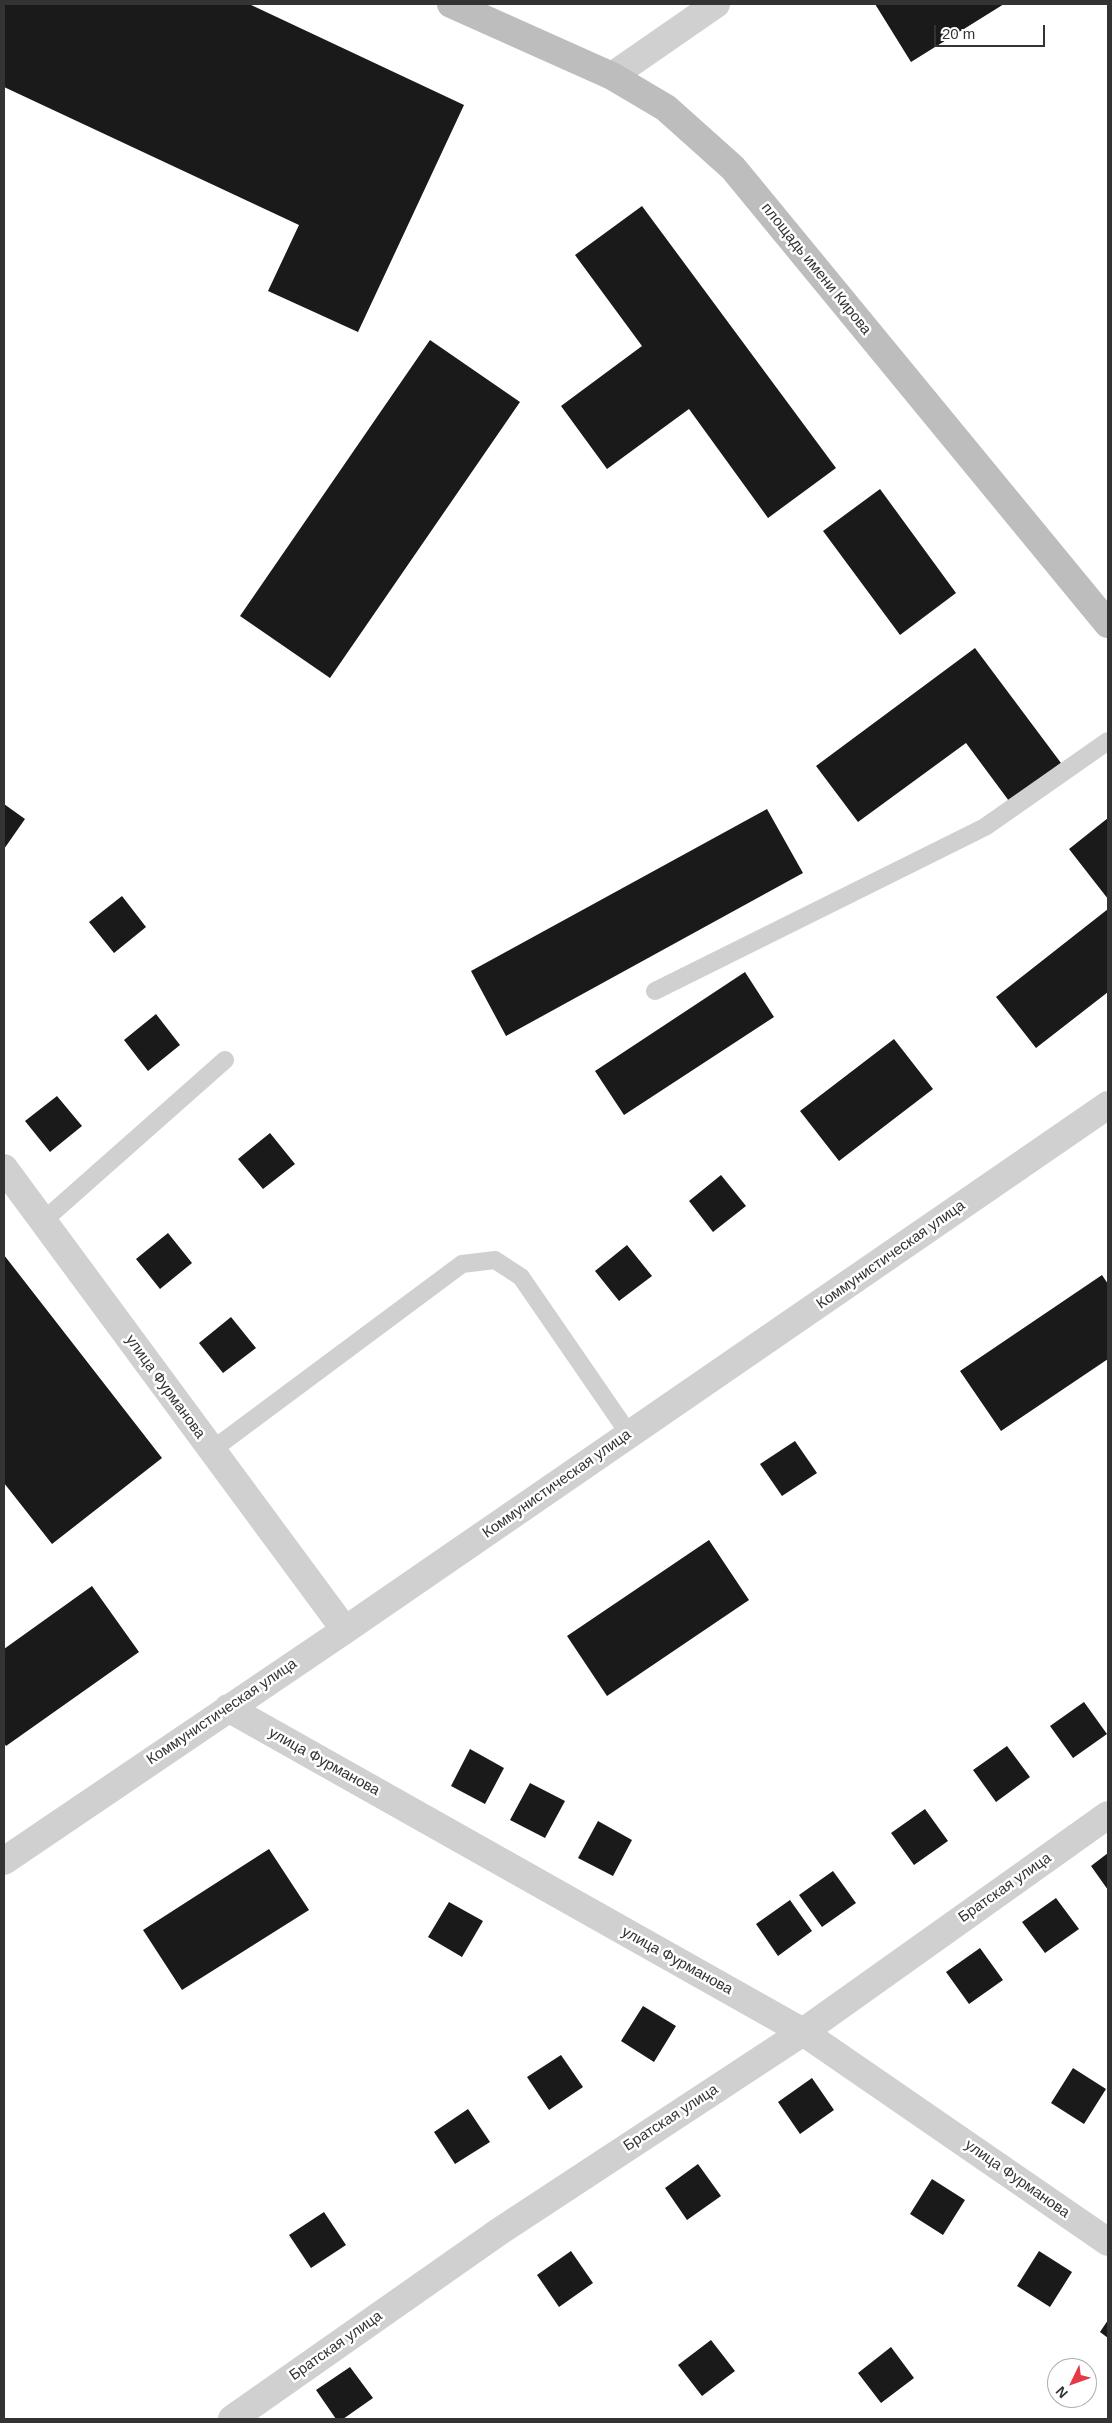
<!DOCTYPE html>
<meta charset="utf-8">
<style>
body{margin:0}
#map{position:relative;width:1112px;height:2423px;overflow:hidden;background:#fff;font-family:Arial,sans-serif}
canvas{display:block}
.frame{position:absolute;inset:0;border:5px solid #333;pointer-events:none}
.north{position:absolute;left:1047px;top:2358px;width:50px;height:50px;box-sizing:border-box;background:#fff;border:1px solid #adadad;border-radius:50%;rotate:228deg;font-size:14px;font-weight:700;line-height:20px;text-align:center;color:#333}
.north::after{content:'';display:block;margin:auto;width:18px;height:22px;background:#e63946;clip-path:polygon(50% 0,100% 100%,50% 72%,0 100%)}
.scale{position:absolute;left:934px;top:25px;width:111px;height:22px;box-sizing:border-box;border:2px solid #333;border-top:0;padding-left:6px;font-size:15px;line-height:18px;white-space:nowrap;color:#333;-webkit-text-stroke:4px #fff;paint-order:stroke}
</style>
<div id="map">
<canvas width="1112" height="2423"></canvas>
<div class="frame"></div>
<div class="north">N</div>
<div class="scale">20 m</div>
</div>
<script>
const ctx = document.querySelector('canvas').getContext('2d');
ctx.lineJoin = 'round';
function fillPath(path, color) { ctx.fillStyle = color; ctx.fill(path, 'evenodd'); }
const toPath = rows => new Path2D(rows.map(r => 'M' + r).join(''));
function stroke(path, color, width, dash) { ctx.strokeStyle = color; ctx.lineWidth = width; ctx.lineCap = dash ? 'butt' : 'round'; ctx.setLineDash(dash || []); ctx.stroke(path); }
function label(font, color, halo, rows, align = 'center') {
  ctx.font = font + ' Arial,sans-serif'; ctx.lineWidth = 5; ctx.setLineDash([]); ctx.textBaseline = 'middle'; ctx.strokeStyle = halo; ctx.fillStyle = color; for (const [text, x, y, turn = 0] of rows) {
    ctx.save(); ctx.translate(x, y); ctx.rotate((+turn || 0) * Math.PI / 180); ctx.textAlign = isNaN(turn) ? turn : align; if (halo) ctx.strokeText(text, 0, 0); ctx.fillText(text, 0, 0); ctx.restore();
  }
}
fillPath(toPath([
 [4,4,249,4,464,105,358,332,268,291,299,225,4,87],
 [875,4,1004,4,911,62],
 [642,206,836,468,768,518,689,409,607,469,561,406,642,346,575,255],
 [430,340,520,402,330,678,240,616],
 [880,489,956,593,900,635,823,531],
 [975,648,1061,763,1009,801,966,743,858,822,816,766],
 [4,804,25,819,4,849],
 [767,809,803,873,506,1036,471,971],
 [1108,818,1108,899,1069,849],
 [122,896,146,927,114,953,89,922],
 [1108,909,1108,992,1036,1048,996,997],
 [745,972,774,1017,624,1115,595,1071],
 [156,1014,180,1045,148,1071,124,1040],
 [894,1039,933,1089,839,1161,800,1111],
 [57,1096,82,1126,50,1152,25,1121],
 [270,1133,295,1164,263,1189,238,1159],
 [721,1175,746,1206,713,1232,689,1201],
 [168,1233,192,1263,160,1289,136,1259],
 [627,1245,652,1276,619,1301,595,1271],
 [4,1255,162,1458,52,1544,4,1483],
 [1102,1275,1108,1284,1108,1359,1001,1431,960,1371],
 [231,1317,256,1348,223,1373,199,1343],
 [795,1441,817,1473,782,1496,760,1464],
 [709,1540,749,1600,607,1696,567,1636],
 [92,1586,139,1652,6,1746,4,1743,4,1649],
 [1084,1702,1107,1734,1073,1758,1050,1726],
 [1007,1746,1030,1777,996,1802,973,1770],
 [470,1749,504,1768,485,1804,451,1786],
 [530,1783,565,1801,545,1838,510,1820],
 [925,1809,948,1841,914,1865,891,1833],
 [598,1821,632,1840,613,1876,578,1858],
 [269,1849,309,1910,182,1990,143,1930],
 [1108,1853,1108,1890,1091,1866],
 [833,1871,856,1903,822,1927,799,1895],
 [1056,1898,1079,1929,1045,1953,1022,1922],
 [790,1900,812,1931,778,1956,756,1924],
 [449,1902,483,1921,462,1957,428,1937],
 [980,1948,1003,1980,969,2004,946,1972],
 [643,2006,676,2026,654,2062,621,2041],
 [561,2055,583,2087,549,2110,527,2077],
 [1073,2068,1106,2089,1084,2124,1051,2103],
 [812,2078,834,2110,800,2134,778,2102],
 [468,2109,490,2142,455,2164,434,2132],
 [698,2164,721,2196,687,2220,665,2188],
 [932,2179,965,2200,943,2235,910,2214],
 [324,2212,346,2245,311,2268,289,2235],
 [571,2251,593,2283,559,2307,537,2275],
 [1039,2251,1072,2272,1050,2307,1017,2286],
 [1108,2320,1108,2338,1100,2332],
 [711,2340,735,2371,702,2396,678,2365],
 [891,2347,914,2378,881,2403,858,2373],
 [350,2367,373,2398,343,2419,336,2419,316,2390]
]), '#1a1a1a');
stroke(toPath([
 [655,991,985,827,1108,741],
 [43,1221,225,1060],
 [212,1450,462,1264,495,1260,521,1277,629,1434]
]), '#d0d0d0', 18);
stroke(toPath([
 [612,76,716,4],
 [4,1168,345,1630],
 [228,1708,803,2032,1108,2242],
 [4,1861,345,1630,1108,1105],
 [232,2419,500,2231,803,2032,1108,1815]
]), '#d0d0d0', 28);
stroke(toPath([
 [451,4,612,76,666,108,733,168,1108,624]
]), '#bdbdbd', 28);
label('15px', '#333', '#fff', [
 ["площадь имени Кирова",816,269,51],
 ["Коммунистическая улица",891,1255,-35],
 ["улица Фурманова",165,1387,54],
 ["Коммунистическая улица",557,1484,-35],
 ["Коммунистическая улица",222,1712,-34],
 ["улица Фурманова",324,1762,29],
 ["Братская улица",1005,1888,-35],
 ["улица Фурманова",677,1961,29],
 ["Братская улица",671,2118,-33],
 ["улица Фурманова",1017,2179,35],
 ["Братская улица",336,2346,-35]
]);
</script>
